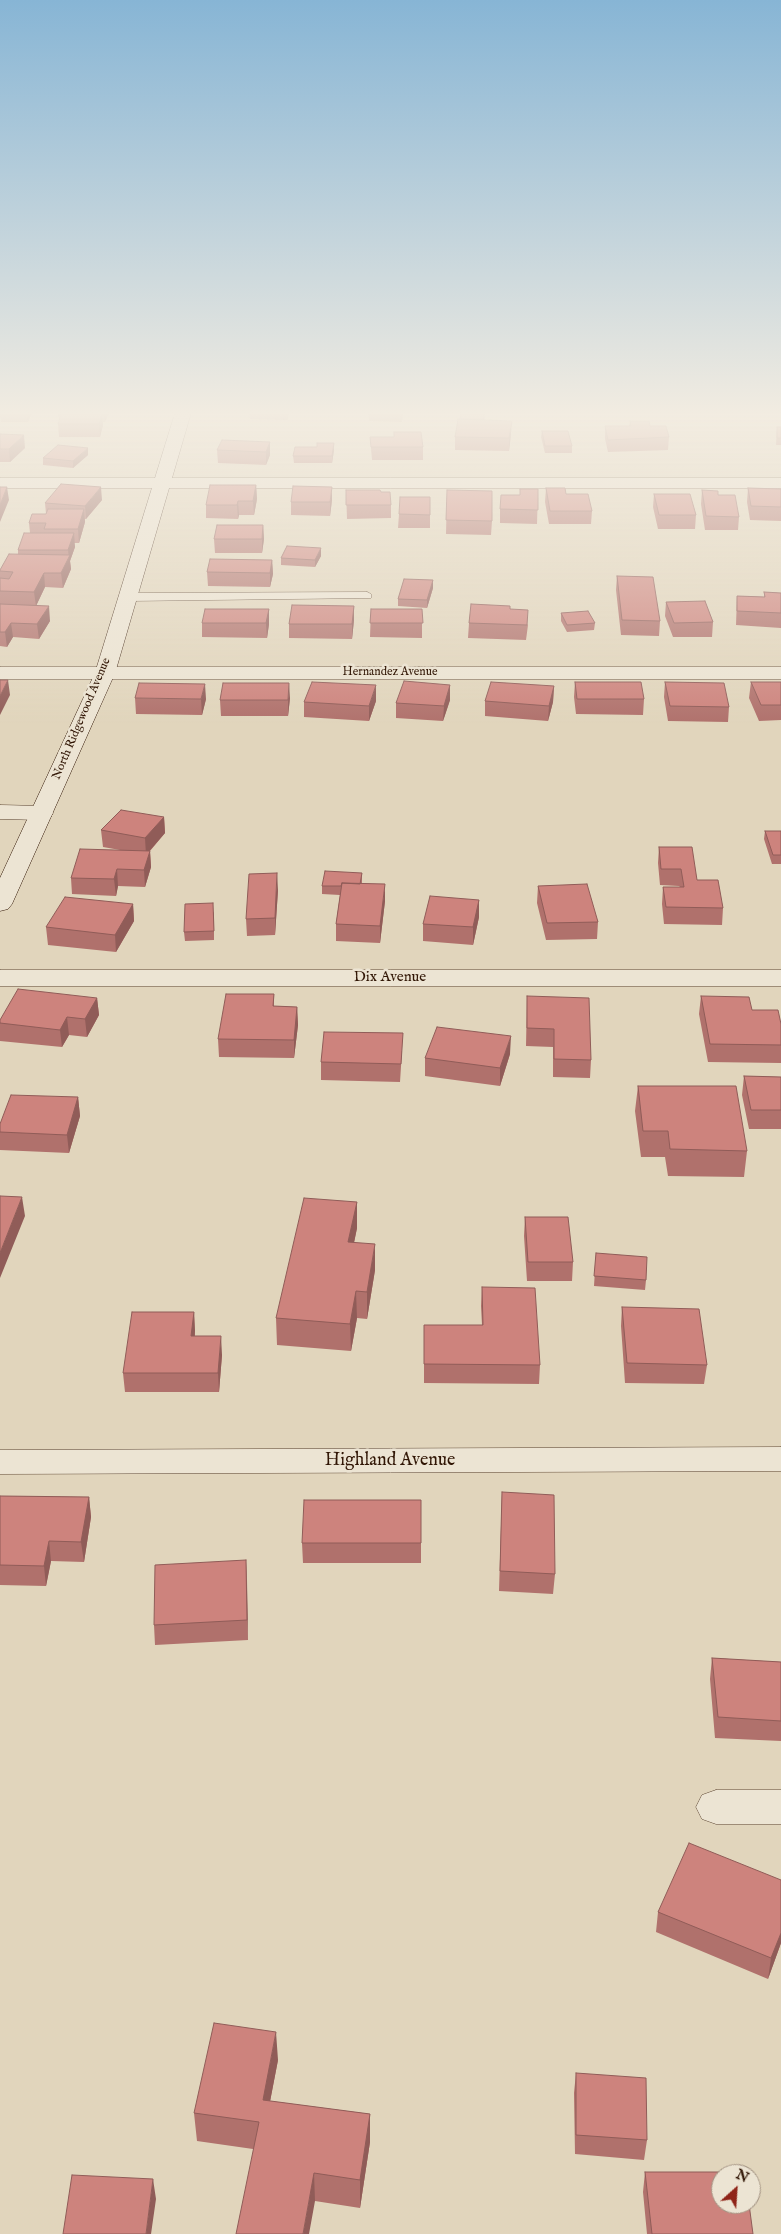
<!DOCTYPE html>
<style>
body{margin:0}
#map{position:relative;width:781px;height:2234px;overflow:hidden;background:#e1d5bc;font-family:"IM FELL English",serif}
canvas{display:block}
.north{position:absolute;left:711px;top:2164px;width:50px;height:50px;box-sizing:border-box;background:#ece4d3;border:1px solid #a19180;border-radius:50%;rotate:26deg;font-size:14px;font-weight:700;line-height:20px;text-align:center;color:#301504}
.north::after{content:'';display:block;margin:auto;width:18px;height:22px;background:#8f2418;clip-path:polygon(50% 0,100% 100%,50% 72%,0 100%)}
</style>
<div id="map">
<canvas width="781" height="2234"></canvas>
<div class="north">N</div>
</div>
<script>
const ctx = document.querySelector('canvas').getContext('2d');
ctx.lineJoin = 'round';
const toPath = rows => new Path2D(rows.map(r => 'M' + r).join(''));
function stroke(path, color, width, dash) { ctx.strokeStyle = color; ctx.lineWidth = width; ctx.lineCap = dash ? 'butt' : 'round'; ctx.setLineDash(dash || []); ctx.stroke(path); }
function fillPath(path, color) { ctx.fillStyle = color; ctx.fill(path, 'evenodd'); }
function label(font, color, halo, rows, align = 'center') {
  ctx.font = font + ' "IM FELL English",serif'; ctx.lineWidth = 5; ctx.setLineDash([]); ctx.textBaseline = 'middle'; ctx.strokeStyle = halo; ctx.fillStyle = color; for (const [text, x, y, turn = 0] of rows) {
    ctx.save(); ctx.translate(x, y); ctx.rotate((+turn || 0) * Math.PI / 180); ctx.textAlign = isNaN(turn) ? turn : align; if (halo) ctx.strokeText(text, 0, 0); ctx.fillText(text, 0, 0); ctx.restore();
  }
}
const lane = toPath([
 [367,592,371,594,371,598,128,601,122,597,128,593,367,592]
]);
const street = toPath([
 [0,478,781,478,781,488,0,488,0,478],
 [0,667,781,667,781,679,0,679,0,667],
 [0,805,42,806,50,808,53,813,50,818,42,820,0,819,0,805],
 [0,970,781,970,781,986,0,986,0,970],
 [781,1447,781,1471,0,1474,0,1450,781,1447],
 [716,1790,781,1790,781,1824,716,1824,702,1819,696,1807,702,1795,716,1790]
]);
const secondary = toPath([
 [175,413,191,413,115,673,12,904,8,909,0,911,0,878,95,673,175,413]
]);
stroke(lane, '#5c4532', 1);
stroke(street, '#5c4532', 1);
stroke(secondary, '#301504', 1);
fillPath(lane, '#ece4d3');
fillPath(street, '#ece4d3');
fillPath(secondary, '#ece4d3');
fillPath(toPath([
 [32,413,28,422,1,422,0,415],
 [58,413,109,413,105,422,103,422,103,425,100,437,59,437,58,424,59,421],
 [249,413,289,413,287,420,250,419],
 [403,413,402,422,369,421,369,415],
 [484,420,511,434,509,451,455,450,455,437],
 [630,421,650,426,669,437,668,450,608,452,605,439,605,426,629,426],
 [777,427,781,427,781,445,776,445],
 [542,431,572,446,572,453,545,453,541,437],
 [0,434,25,448,10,462,0,462],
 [370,437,394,437,423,447,423,460,372,460],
 [270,442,270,455,266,465,218,463,217,450],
 [334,450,332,463,294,463,293,456],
 [88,455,73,468,43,465,43,458],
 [256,485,257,499,254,515,239,515,238,519,206,518,206,505],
 [546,488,566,494,592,511,591,524,549,524,545,502],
 [748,488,781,489,781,521,750,520,747,502],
 [538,489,537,524,500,523,500,509,520,495],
 [346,490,381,492,391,505,391,518,347,519],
 [447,490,492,521,491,535,446,534],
 [702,490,718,495,739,517,738,530,705,530,701,504],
 [654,494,696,515,695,529,658,529,653,507],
 [430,497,430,528,398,528,399,514],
 [102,500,86,519,85,519,85,522,79,543,74,543,75,547,70,561,71,569,63,588,45,587,36,606,50,621,39,639,13,637,7,647,0,646,0,570,18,554,18,550,30,533,29,523,46,514,45,503],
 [332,500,330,516,291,515,291,502],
 [263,525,264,539,262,553,215,553,214,539],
 [321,556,315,567,281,565,281,558],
 [272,560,273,574,270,587,208,586,207,572],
 [617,576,660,621,659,636,621,635,616,590],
 [433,588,427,608,398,606,398,599],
 [764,592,781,593,781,628,736,625,737,596,764,597],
 [666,602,713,622,712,637,673,637,665,616],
 [354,606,354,620,352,639,289,638,289,624],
 [269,609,269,624,267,638,202,637,202,623],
 [371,609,422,609,422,638,370,637],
 [510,609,528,625,526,640,468,638,469,623],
 [561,613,595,623,594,630,567,632,561,621],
 [575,682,644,699,643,715,576,714,574,697],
 [665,682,729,707,728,722,668,721,664,697],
 [751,682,781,682,781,720,759,721,749,698],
 [450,685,450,700,443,721,396,718,396,703],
 [554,686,553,702,548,721,485,716,485,701],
 [135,698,206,699,202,715,136,714],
 [290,698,288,716,221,716,220,700],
 [376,701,369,721,304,717,304,702],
 [164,817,165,833,150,851,151,867,145,887,118,886,116,896,72,894,71,878,120,850,103,847,101,830],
 [765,831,781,831,781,864,772,864,764,839],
 [659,847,697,880,723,908,722,925,664,924,662,904,663,887,680,887,679,886,660,885,658,863],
 [362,873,362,884,385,901,380,943,336,941,336,924,340,895,322,894,322,886],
 [538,886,598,922,597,939,546,940,537,903],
 [278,890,275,935,247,936,246,919],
 [479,900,479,917,473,945,423,941,423,924],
 [133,904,134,921,116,952,48,945,46,927],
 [214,912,214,940,185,941,184,932],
 [274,994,274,1006,297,1007,298,1025,294,1058,219,1057,218,1039],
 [527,996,591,1060,590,1078,553,1077,553,1047,526,1046],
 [701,996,752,1010,781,1024,781,1063,708,1062,699,1014],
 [97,998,99,1015,87,1037,69,1035,62,1047,0,1041,0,1020],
 [402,1051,400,1082,321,1080,321,1062],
 [510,1054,500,1086,425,1076,425,1058],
 [744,1076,781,1077,781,1129,749,1129,742,1095],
 [638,1086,747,1151,744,1177,668,1176,665,1157,641,1157,635,1111],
 [78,1097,80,1116,69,1153,0,1150,0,1124],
 [357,1202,357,1228,354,1242,375,1270,367,1319,357,1318,351,1351,277,1345,276,1318],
 [525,1217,573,1262,572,1281,527,1281,524,1236],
 [596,1253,646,1280,645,1290,594,1286],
 [482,1287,540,1365,539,1384,424,1383,424,1325,482,1325,481,1306],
 [622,1307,707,1365,704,1384,625,1383,621,1326],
 [194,1312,195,1336,222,1355,219,1392,125,1392,123,1373],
 [502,1492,555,1574,553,1594,499,1591],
 [0,1496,89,1497,91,1517,84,1562,51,1561,46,1586,0,1585],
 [302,1543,421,1543,421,1563,303,1563],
 [246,1560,248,1640,155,1645,154,1625],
 [712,1658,781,1662,781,1741,715,1738,710,1679],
 [781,1880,781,1943,768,1979,656,1932,658,1912],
 [278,2060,270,2101,370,2114,370,2142,360,2208,315,2201,253,2149,197,2141,194,2113],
 [576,2073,647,2140,644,2160,575,2154,574,2093],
 [645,2172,753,2234,647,2234,643,2192]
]), '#b0716c');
fillPath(toPath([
 [28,413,32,413,28,422,27,415],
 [102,413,103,425,100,437,99,424],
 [104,413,109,413,105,422],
 [289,413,287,420,286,414],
 [512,421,511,434,509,451,509,438],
 [24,435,25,448,10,462,9,449],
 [270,442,270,455,266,465,266,452],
 [334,443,334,450,332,463,332,456],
 [88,448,88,455,73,468,73,461],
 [256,485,257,499,254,515,253,501],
 [7,487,9,500,0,522,0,505],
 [101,487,102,500,86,519,85,506],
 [332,487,332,500,330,516,330,502],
 [238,501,239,515,238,519,237,505],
 [84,509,85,522,79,543,78,529],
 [263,525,264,539,262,553,262,539],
 [74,533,75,547,70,561,71,569,63,588,61,573,69,558,68,550],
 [321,548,321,556,315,567,315,560],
 [272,560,273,574,270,587,270,573],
 [44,573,45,587,36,606,34,592],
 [433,580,433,588,427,608,427,600],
 [49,606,50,621,39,639,37,624],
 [354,606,354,620,352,639,352,624],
 [269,609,269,624,267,638,266,623],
 [11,623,13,637,7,647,5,632],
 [8,680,10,695,0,715,0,696],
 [289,683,290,698,288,716,288,700],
 [205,684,206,699,202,715,201,699],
 [376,685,376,701,369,721,369,706],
 [450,685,450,700,443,721,444,706],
 [554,686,553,702,548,721,549,706],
 [164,817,165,833,146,855,145,838],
 [150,851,151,867,145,887,144,870],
 [117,869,118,886,116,896,114,879],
 [277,873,278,890,275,935,275,918],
 [385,884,385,901,380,943,380,926],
 [479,900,479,917,473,945,473,927],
 [133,904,134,921,116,952,115,935],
 [97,998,99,1015,87,1037,85,1019],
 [297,1007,298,1025,294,1058,294,1040],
 [67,1017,69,1035,62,1047,60,1030],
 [511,1036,510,1054,500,1086,500,1068],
 [78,1097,80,1116,69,1153,67,1135],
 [22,1197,25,1216,0,1278,0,1253],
 [357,1202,357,1228,349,1268,348,1242],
 [375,1244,375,1270,367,1319,367,1292],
 [356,1291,357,1318,351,1351,350,1324],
 [194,1312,195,1331,193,1355,191,1336],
 [221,1336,222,1355,219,1392,218,1373],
 [89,1497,91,1517,84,1562,81,1542],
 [49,1541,51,1561,46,1586,44,1566],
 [246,1560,247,1580,248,1640,247,1620],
 [781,1933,781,1943,768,1979,771,1958],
 [276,2032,278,2060,265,2128,263,2100],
 [370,2114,370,2142,360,2208,360,2180],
 [314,2173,315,2201,309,2234,303,2234],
 [153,2179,156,2199,151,2234,146,2234]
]), '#905c58');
const building = toPath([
 [1,413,28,413,27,415,0,415,1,413],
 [61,413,102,413,99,424,58,424,61,413],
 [370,413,402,413,402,416,369,415,370,413],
 [461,413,484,413,484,420,460,419,461,413],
 [458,419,512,421,509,438,455,437,458,419],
 [630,421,649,421,650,426,666,426,669,437,608,440,605,426,631,426,630,421],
 [777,427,781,427,781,438,777,438,777,427],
 [542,431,568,431,572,446,545,446,542,431],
 [394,432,421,432,423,447,371,447,370,437,394,437,394,432],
 [0,434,24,435,9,449,0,449,0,434],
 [222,440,270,442,266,452,217,450,222,440],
 [317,443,334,443,332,456,293,456,295,447,317,447,317,443],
 [58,445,88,448,73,461,43,458,58,445],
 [61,484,101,487,85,506,45,503,61,484],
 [210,485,256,485,253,501,238,501,237,505,206,505,210,485],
 [293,486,332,487,330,502,291,502,293,486],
 [0,487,7,487,0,505,0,487],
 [546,488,565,488,566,494,588,494,592,511,550,511,546,488],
 [748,488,781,489,781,507,751,506,748,488],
 [520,489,538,489,538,510,500,509,501,495,520,495,520,489],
 [346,490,380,490,381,492,390,492,391,505,346,505,346,490],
 [447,490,492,491,492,521,446,520,447,490],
 [702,490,718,491,718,495,735,495,739,517,706,516,702,490],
 [654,494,690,494,696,515,659,515,654,494],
 [400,497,430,497,430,515,399,514,400,497],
 [48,509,84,509,78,529,44,529,46,523,29,523,32,514,46,514,48,509],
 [217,525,263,525,262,539,214,539,217,525],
 [24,533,74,533,68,550,18,550,24,533],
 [287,546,321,548,315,560,281,558,287,546],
 [9,554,70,555,61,573,44,573,34,592,0,591,0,578,9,579,13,572,0,571,0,570,9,554],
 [210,559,272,560,270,573,207,572,210,559],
 [617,576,653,577,660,621,622,620,617,576],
 [404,579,433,580,427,600,398,599,404,579],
 [764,592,781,593,781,613,737,611,737,596,765,597,764,592],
 [705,601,713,622,674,623,666,602,705,601],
 [0,604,49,606,37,624,11,623,5,632,0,632,0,604],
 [471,604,510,606,510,609,528,610,527,625,469,623,471,604],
 [292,605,354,606,352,624,289,624,292,605],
 [205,609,269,609,266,623,202,623,205,609],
 [371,609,422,609,423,623,370,623,371,609],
 [588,611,595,623,567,625,561,613,588,611],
 [0,680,8,680,0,696,0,680],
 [404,681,450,685,444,706,396,703,404,681],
 [312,682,376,685,369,706,304,702,312,682],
 [491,682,554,686,549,706,485,701,491,682],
 [575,682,641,682,644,699,577,699,575,682],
 [665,682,724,683,729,707,670,706,665,682],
 [751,682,781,682,781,705,761,705,751,682],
 [139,683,205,684,201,699,135,698,139,683],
 [223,683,289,683,288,700,220,700,223,683],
 [121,810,164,817,145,838,101,830,121,810],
 [765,831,781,831,781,855,773,855,765,831],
 [659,847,692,847,697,880,718,880,723,908,666,907,663,887,684,887,681,869,661,869,659,847],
 [80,849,150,851,144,870,117,869,114,879,71,878,80,849],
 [325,871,362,873,360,884,342,883,341,886,322,886,325,871],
 [277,873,275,918,246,919,249,874,277,873],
 [342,883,385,884,380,926,336,924,342,883],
 [587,884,598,922,547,923,538,886,587,884],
 [430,896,479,900,473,927,423,924,430,896],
 [65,897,133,904,115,935,46,927,65,897],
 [213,903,214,931,184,932,185,904,213,903],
 [18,989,97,998,85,1019,67,1017,60,1030,0,1023,0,1020,18,989],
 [226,994,274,994,273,1006,297,1007,294,1040,218,1039,226,994],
 [527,996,589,998,591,1060,554,1059,554,1029,527,1028,527,996],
 [701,996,749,997,752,1010,778,1010,781,1024,781,1045,710,1044,701,996],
 [437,1027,511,1036,500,1068,425,1058,437,1027],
 [324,1032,403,1033,401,1064,321,1062,324,1032],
 [744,1076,781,1077,781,1110,751,1110,744,1076],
 [638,1086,736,1086,747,1151,670,1149,668,1131,643,1131,638,1086],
 [11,1095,78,1097,67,1135,0,1132,0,1124,11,1095],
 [0,1196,22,1197,0,1253,0,1196],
 [304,1198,357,1202,348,1242,375,1244,367,1292,356,1291,350,1324,276,1318,304,1198],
 [525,1217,568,1217,573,1262,528,1262,525,1217],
 [596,1253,647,1257,646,1280,594,1276,596,1253],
 [482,1287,535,1288,540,1365,424,1364,424,1325,483,1325,482,1287],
 [622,1307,699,1309,707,1365,627,1363,622,1307],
 [132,1312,194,1312,191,1336,221,1336,218,1373,123,1373,132,1312],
 [502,1492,554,1495,555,1574,500,1571,502,1492],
 [0,1496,89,1497,81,1542,49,1541,44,1566,0,1565,0,1496],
 [304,1500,421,1500,421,1543,302,1543,304,1500],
 [246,1560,247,1620,154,1625,155,1565,246,1560],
 [712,1658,781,1662,781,1721,718,1717,712,1658],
 [689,1843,781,1880,781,1933,771,1958,658,1912,689,1843],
 [214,2023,276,2032,263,2100,370,2114,360,2180,314,2173,303,2234,236,2234,259,2122,194,2113,214,2023],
 [576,2073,646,2078,647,2140,576,2135,576,2073],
 [645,2172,745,2172,745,2174,721,2174,721,2204,749,2204,753,2234,652,2234,645,2172],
 [72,2175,153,2179,146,2234,63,2234,72,2175]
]);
fillPath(building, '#cd837d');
stroke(building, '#905c58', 1);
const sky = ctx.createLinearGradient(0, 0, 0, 726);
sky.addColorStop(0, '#87b5d5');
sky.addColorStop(0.57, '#f2ece1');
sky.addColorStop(1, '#f2ece100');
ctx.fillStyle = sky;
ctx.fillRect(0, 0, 781, 726);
label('12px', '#301504', '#ece4d3', [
 ["Hernandez Avenue",390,673],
 ["North Ridgewood Avenue",82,719,-67]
]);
label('15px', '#301504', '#ece4d3', [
 ["Dix Avenue",390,978]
]);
label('18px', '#301504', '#ece4d3', [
 ["Highland Avenue",390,1461]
]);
</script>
